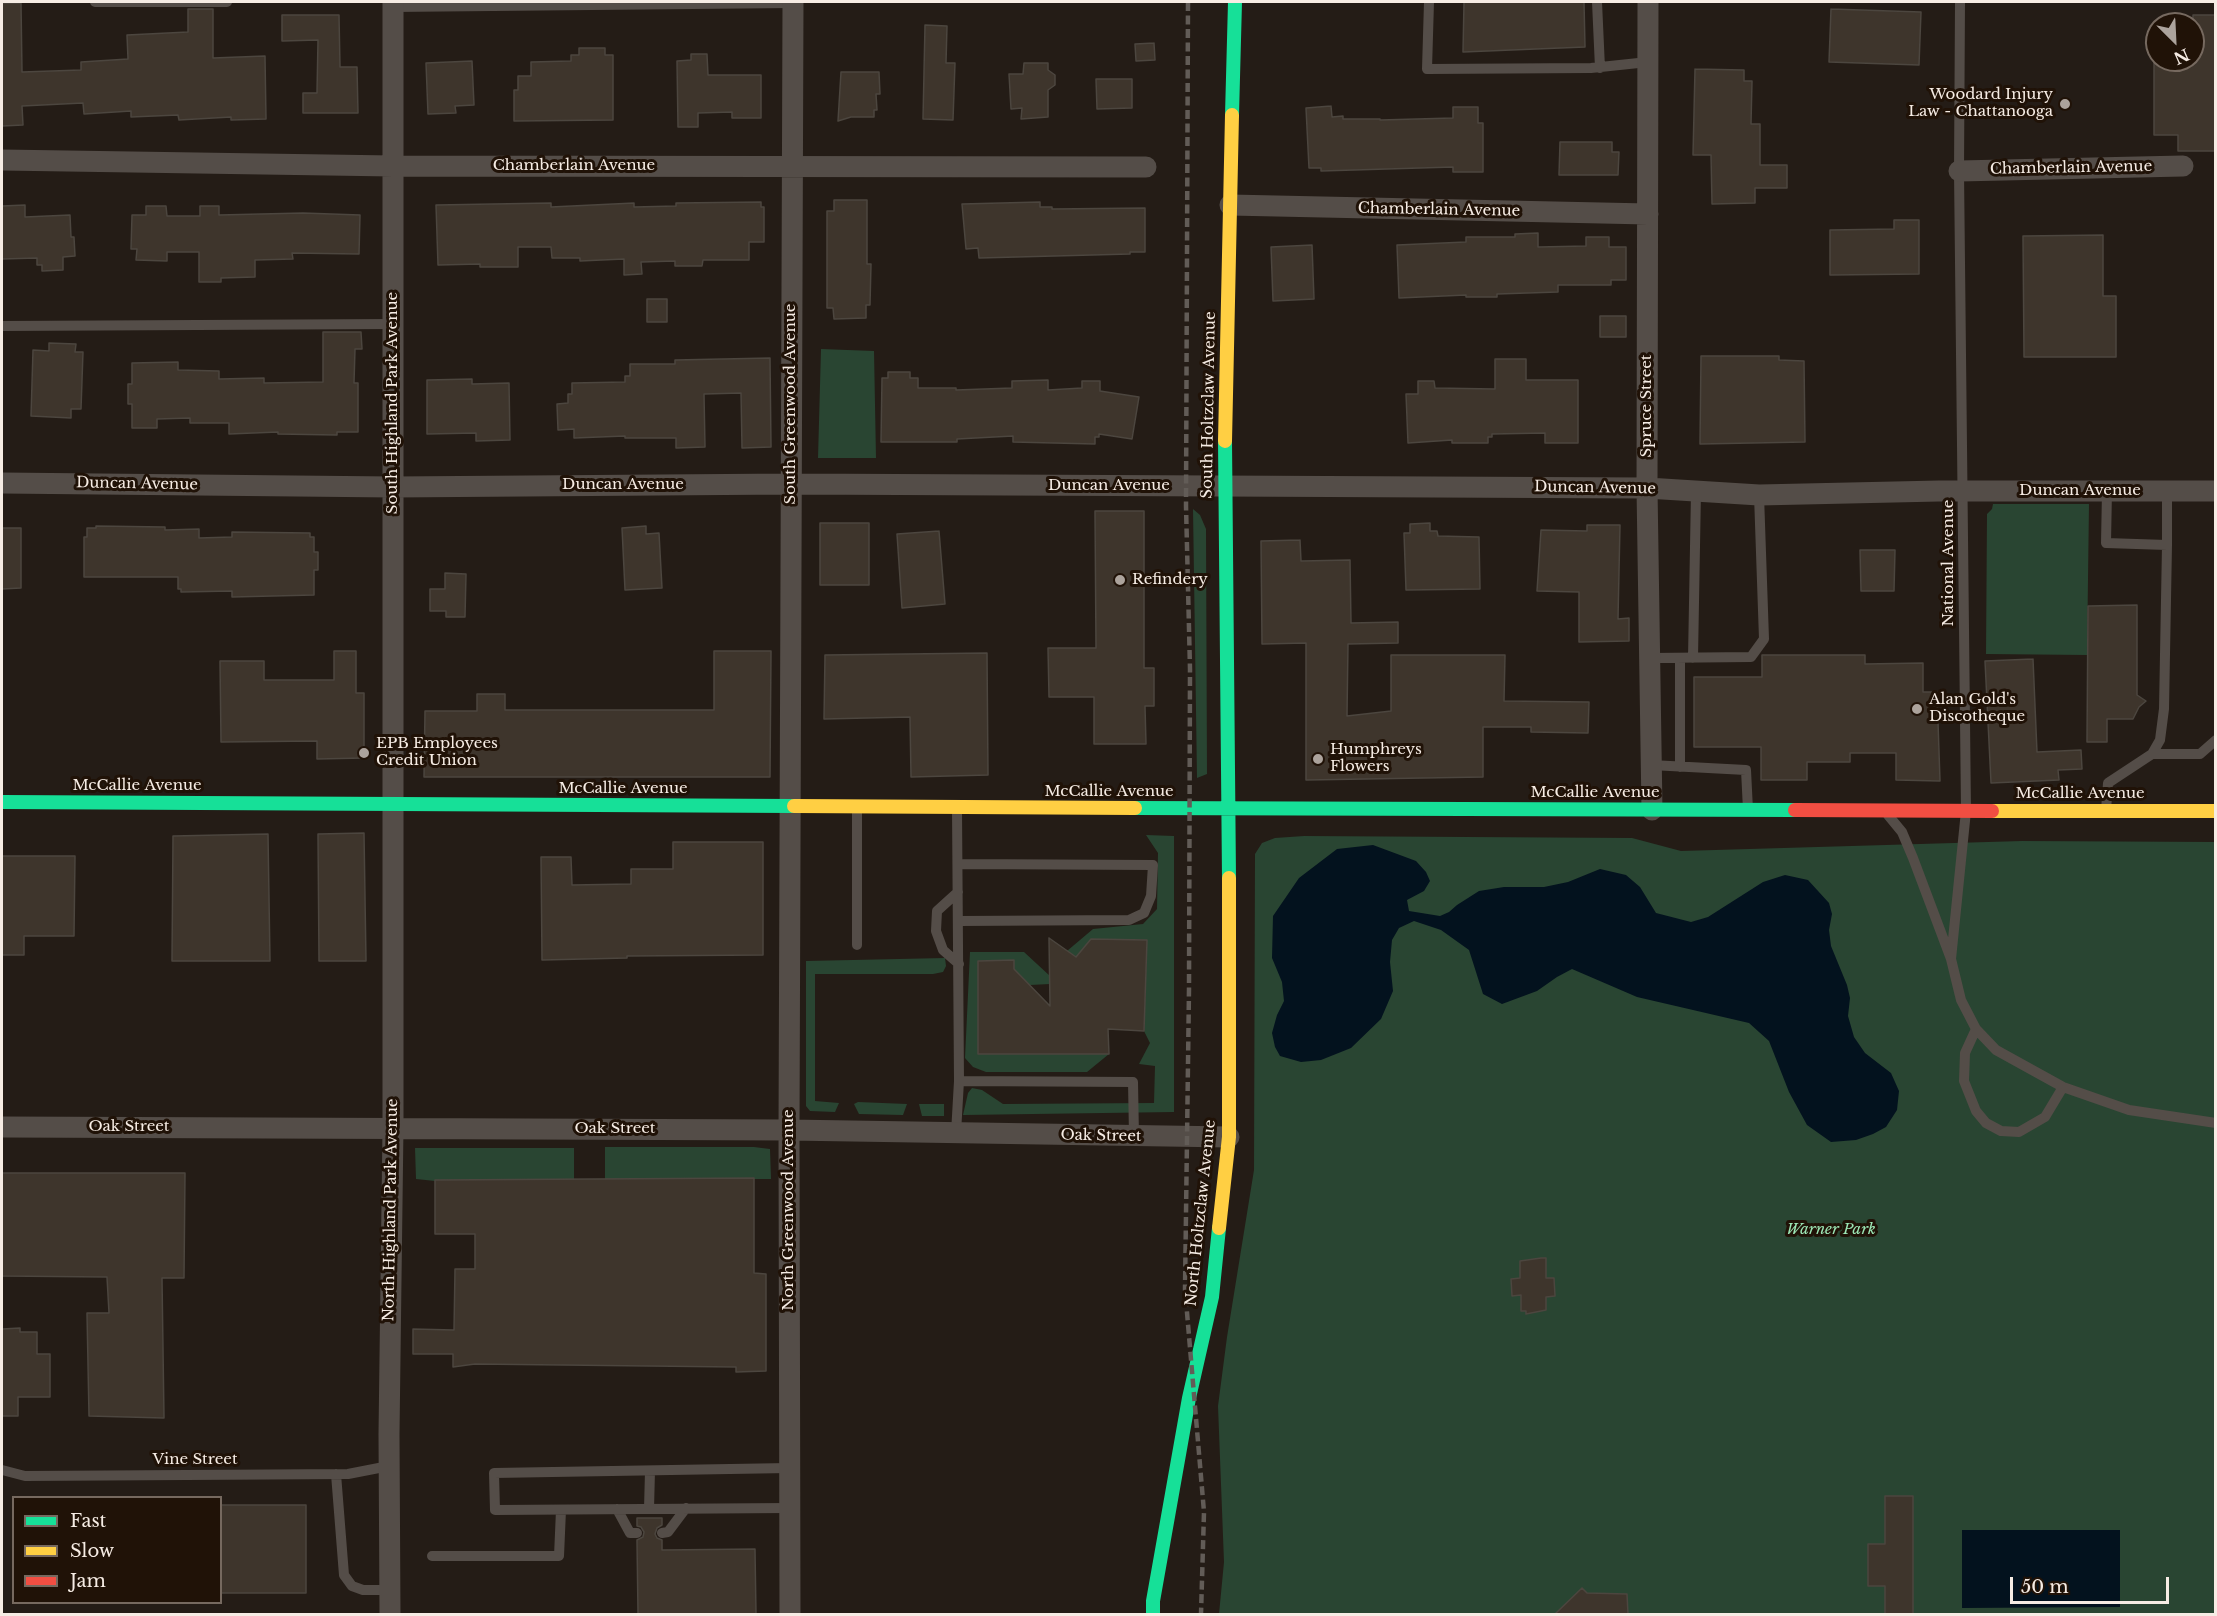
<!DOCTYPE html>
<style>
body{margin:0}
#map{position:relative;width:2217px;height:1616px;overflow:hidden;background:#241c16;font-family:"Libre Baskerville",serif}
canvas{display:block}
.frame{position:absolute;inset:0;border:3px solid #f6ece4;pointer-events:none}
.legend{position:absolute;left:12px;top:1496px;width:210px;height:108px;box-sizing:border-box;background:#201207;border:2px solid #76695f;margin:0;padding:8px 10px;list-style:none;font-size:18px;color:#f6ece4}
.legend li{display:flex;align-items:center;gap:12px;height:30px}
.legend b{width:30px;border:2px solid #76695f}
.north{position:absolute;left:2145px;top:12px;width:60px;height:60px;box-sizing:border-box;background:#201207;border:2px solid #76695f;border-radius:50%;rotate:156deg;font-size:16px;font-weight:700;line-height:24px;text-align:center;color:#f6ece4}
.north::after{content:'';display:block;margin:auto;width:21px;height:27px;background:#aca39c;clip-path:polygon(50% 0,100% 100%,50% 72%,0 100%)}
.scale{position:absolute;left:2010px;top:1577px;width:159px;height:27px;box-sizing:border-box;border:3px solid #f6ece4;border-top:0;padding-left:8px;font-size:18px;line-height:21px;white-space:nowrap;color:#f6ece4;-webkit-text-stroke:4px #201207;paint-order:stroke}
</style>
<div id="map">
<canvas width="2217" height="1616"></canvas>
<div class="frame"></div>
<ul class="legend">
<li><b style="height:8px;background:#16e098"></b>Fast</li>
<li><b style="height:8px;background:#ffcf43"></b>Slow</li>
<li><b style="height:8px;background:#f24e42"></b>Jam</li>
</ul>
<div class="north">N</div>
<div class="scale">50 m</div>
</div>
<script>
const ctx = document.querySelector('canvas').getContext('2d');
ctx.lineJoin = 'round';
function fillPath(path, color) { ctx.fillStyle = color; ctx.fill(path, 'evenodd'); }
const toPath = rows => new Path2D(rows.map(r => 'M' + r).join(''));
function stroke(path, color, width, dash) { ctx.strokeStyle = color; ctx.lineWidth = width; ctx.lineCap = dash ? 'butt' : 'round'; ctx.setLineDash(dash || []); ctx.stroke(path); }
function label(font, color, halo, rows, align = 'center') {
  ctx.font = font + ' "Libre Baskerville",serif'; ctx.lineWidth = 6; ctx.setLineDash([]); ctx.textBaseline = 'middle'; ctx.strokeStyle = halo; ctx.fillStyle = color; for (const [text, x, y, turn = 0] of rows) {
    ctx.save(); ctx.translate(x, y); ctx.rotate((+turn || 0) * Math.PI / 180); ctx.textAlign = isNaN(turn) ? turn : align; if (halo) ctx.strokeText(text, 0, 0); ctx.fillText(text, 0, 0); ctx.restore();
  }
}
fillPath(toPath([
 [821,349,874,351,876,458,818,458],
 [1993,504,2089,504,2087,655,1986,654,1987,514,1992,509],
 [1193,509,1200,515,1206,529,1207,774,1197,778],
 [1146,835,1174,836,1174,1112,963,1115,968,1093,972,1088,982,1090,1003,1104,1154,1103,1155,1066,1139,1064,1150,1043,1144,1031,1147,940,1091,939,1076,957,1067,951,1093,929,1143,924,1157,909,1158,853],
 [1304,836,1632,838,1681,851,2022,841,2215,842,2215,1614,1219,1614,1224,1562,1218,1406,1227,1337,1254,1170,1255,854,1262,843,1275,838],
 [970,952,1024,952,1050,976,1050,984,1030,985,1014,969,1013,960,978,961,978,1054,1109,1054,1087,1072,986,1072,973,1067,965,1058],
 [945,958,946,966,943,972,933,974,815,974,815,1101,839,1103,835,1112,810,1111,806,1106,806,961],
 [858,1102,907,1104,903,1115,859,1114,854,1104],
 [919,1104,944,1104,944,1116,922,1116],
 [605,1147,754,1147,770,1149,771,1179,605,1179],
 [415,1148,574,1148,574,1180,435,1181,416,1179]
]), '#294532');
fillPath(toPath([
 [1373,845,1416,861,1426,872,1430,881,1424,891,1407,900,1409,911,1440,916,1449,912,1457,905,1479,891,1504,887,1544,887,1568,882,1600,869,1626,875,1640,887,1656,913,1691,922,1708,917,1763,882,1785,875,1808,880,1829,903,1832,914,1829,930,1831,946,1847,985,1850,998,1848,1016,1854,1037,1865,1053,1891,1073,1899,1091,1897,1110,1886,1127,1873,1134,1856,1140,1831,1142,1807,1125,1789,1092,1769,1041,1749,1023,1637,997,1572,969,1557,977,1537,991,1502,1004,1483,994,1469,950,1441,930,1414,921,1399,928,1392,940,1390,962,1393,991,1381,1019,1351,1048,1321,1060,1301,1062,1280,1056,1275,1047,1272,1033,1277,1015,1284,1001,1282,982,1272,958,1273,916,1299,878,1337,849],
 [1962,1530,2120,1530,2120,1607,1962,1608]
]), '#03121e');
const building = toPath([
 [1464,2,1584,2,1585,47,1463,52,1464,2],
 [2,3,21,3,22,72,81,70,81,62,128,59,127,35,188,32,188,9,213,9,213,58,265,56,266,119,231,120,231,117,179,120,178,115,131,117,131,111,84,114,83,103,22,106,23,125,2,126,2,3],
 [1831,9,1921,12,1919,65,1829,62,1831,9],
 [282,15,339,15,340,67,357,67,358,113,303,113,303,93,317,93,318,40,282,41,282,15],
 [2193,15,2216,15,2216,151,2178,151,2178,135,2154,135,2154,60,2193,60,2193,15],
 [925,25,947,26,946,63,955,63,953,120,923,119,925,25],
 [1154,43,1155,60,1136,61,1135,44,1154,43],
 [579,48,605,48,605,55,613,55,613,120,514,121,514,90,518,90,518,76,531,76,531,62,571,61,571,55,579,55,579,48],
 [691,54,707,54,708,75,761,75,761,118,732,118,732,112,698,113,698,127,678,127,677,61,691,60,691,54],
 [472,61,474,105,455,106,456,113,428,114,426,63,472,61],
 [1024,63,1048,63,1048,70,1055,75,1055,85,1048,90,1048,117,1021,119,1022,108,1011,109,1009,74,1023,74,1024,63],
 [1695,69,1744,70,1744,81,1752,81,1751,124,1760,124,1760,165,1787,165,1787,188,1755,188,1755,203,1712,204,1711,155,1693,155,1695,69],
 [841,72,879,72,880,94,876,94,877,110,874,110,874,117,851,117,838,121,841,72],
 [1096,79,1132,79,1132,108,1097,109,1096,79],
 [1331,106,1332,117,1343,116,1343,119,1380,119,1380,120,1453,118,1453,107,1478,107,1478,123,1483,123,1483,172,1453,172,1453,167,1321,171,1321,168,1309,168,1306,108,1331,106],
 [1560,142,1612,142,1612,152,1619,152,1618,175,1559,175,1560,142],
 [834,200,867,200,867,264,871,264,870,305,866,305,866,318,834,319,833,308,827,308,827,211,834,211,834,200],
 [761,202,761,207,764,207,764,242,749,242,749,260,703,260,702,266,675,266,675,261,641,262,642,274,624,275,624,259,580,261,580,258,552,258,551,247,518,247,518,267,480,267,480,264,438,265,436,205,551,203,551,207,634,203,634,207,676,206,676,203,761,202],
 [1040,202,1040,207,1052,207,1052,209,1145,208,1145,252,1130,252,1130,254,979,258,978,248,966,249,962,204,1040,202],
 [25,205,25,217,70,215,71,237,74,237,75,256,63,257,63,270,42,271,42,265,37,265,37,258,2,259,2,206,25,205],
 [146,206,166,206,167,216,200,216,200,206,219,206,219,215,303,213,360,215,359,254,292,253,293,259,255,260,255,277,221,278,221,282,199,282,199,252,167,252,167,261,136,260,137,249,131,249,132,215,146,215,146,206],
 [1894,220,1919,220,1919,274,1830,275,1830,230,1894,229,1894,220],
 [1538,233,1538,247,1586,246,1586,237,1609,237,1609,247,1626,247,1626,280,1611,280,1611,285,1558,285,1558,292,1497,294,1497,297,1466,297,1466,295,1399,298,1397,245,1466,242,1466,237,1515,237,1515,234,1538,233],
 [2103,235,2103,296,2116,296,2116,357,2024,357,2023,236,2103,235],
 [1312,245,1314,299,1273,301,1271,247,1312,245],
 [647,299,667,299,667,322,647,322,647,299],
 [1600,316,1626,316,1626,337,1600,337,1600,316],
 [323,332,361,332,362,349,355,349,354,383,358,383,358,432,337,432,337,435,278,434,278,432,229,434,229,423,190,423,190,418,157,419,157,428,132,428,132,404,128,404,128,384,132,384,132,363,178,362,178,370,219,371,219,379,264,378,264,383,323,382,323,332],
 [49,343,76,344,75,352,83,352,81,409,71,409,71,418,31,416,33,350,49,351,49,343],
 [1701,356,1779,356,1779,360,1804,361,1805,442,1700,444,1701,356],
 [770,358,771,447,742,448,741,393,704,394,705,447,676,448,676,438,625,438,625,436,574,438,574,429,558,430,557,404,568,403,568,394,572,394,572,383,625,382,625,376,630,376,630,364,675,364,675,360,770,358],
 [1495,359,1526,359,1526,380,1578,380,1578,443,1545,443,1545,433,1492,434,1492,437,1488,437,1488,443,1452,443,1452,440,1408,443,1406,394,1418,394,1418,381,1434,381,1435,388,1495,389,1495,359],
 [888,372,910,372,910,378,918,378,918,388,956,388,956,390,1012,388,1012,381,1048,380,1048,390,1082,388,1082,381,1100,381,1100,391,1139,397,1132,439,1099,434,1099,437,1095,437,1095,444,1013,442,1013,436,957,439,957,442,881,442,882,378,888,378,888,372],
 [472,379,472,384,509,383,510,440,476,441,476,433,427,434,427,380,472,379],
 [1095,511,1144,511,1144,668,1154,668,1154,706,1145,706,1146,744,1094,744,1094,697,1049,697,1048,648,1096,648,1095,511],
 [820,523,869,523,869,585,820,585,820,523],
 [1430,523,1430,531,1437,531,1438,536,1479,537,1480,589,1406,590,1404,533,1410,533,1410,524,1430,523],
 [1587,525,1620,525,1618,619,1629,618,1629,641,1579,642,1579,592,1537,591,1541,530,1587,531,1587,525],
 [96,526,165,527,165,530,199,529,199,538,232,537,232,532,310,533,310,537,314,537,314,552,318,552,318,570,314,570,314,595,232,597,232,591,181,592,181,589,178,589,178,577,84,577,84,537,87,537,87,528,96,528,96,526],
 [646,526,646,534,659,533,662,588,625,590,622,528,646,526],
 [2,528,21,528,21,588,2,589,2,528],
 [939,531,945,604,902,608,897,534,939,531],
 [1300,540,1301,561,1350,560,1351,623,1398,622,1398,643,1348,644,1347,716,1391,711,1391,655,1505,655,1504,701,1589,702,1588,733,1531,732,1531,727,1483,727,1483,777,1306,780,1306,643,1262,644,1261,541,1300,540],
 [1860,550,1895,550,1894,591,1861,591,1860,550],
 [445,573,466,574,465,617,446,617,446,611,430,611,430,589,445,589,445,573],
 [2137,605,2137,695,2146,701,2139,707,2133,719,2107,719,2107,742,2087,742,2088,606,2137,605],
 [334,651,356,651,356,693,364,693,364,758,317,759,317,741,221,742,220,661,264,661,264,680,334,680,334,651],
 [714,651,771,651,770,777,424,777,425,711,477,711,477,694,505,694,505,710,714,710,714,651],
 [987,653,988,775,911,777,910,717,824,719,825,655,987,653],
 [1762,655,1865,655,1865,664,1923,663,1923,692,1937,692,1940,781,1896,780,1896,753,1850,753,1850,762,1807,762,1807,780,1761,780,1761,747,1694,747,1694,677,1762,677,1762,655],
 [2033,659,2037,752,2081,750,2082,769,2058,770,2059,780,1991,783,1985,661,2033,659],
 [364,833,366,961,319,961,318,834,364,833],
 [268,834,270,961,172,961,173,836,268,834],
 [673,842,763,842,763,955,627,956,627,958,542,960,541,857,571,857,572,885,631,884,631,869,673,869,673,842],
 [2,856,75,856,74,936,24,936,24,955,2,955,2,856],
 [1049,938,1076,957,1091,939,1147,940,1144,1031,1108,1029,1109,1054,978,1054,978,961,1014,960,1014,969,1050,1006,1049,938],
 [2,1173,185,1173,184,1278,162,1278,164,1418,89,1416,87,1313,109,1313,107,1277,2,1276,2,1173],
 [754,1178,754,1273,766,1274,766,1371,736,1372,736,1367,475,1364,453,1367,453,1354,413,1354,413,1329,454,1330,455,1269,475,1269,475,1234,435,1234,435,1180,754,1178],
 [1541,1258,1546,1258,1546,1278,1554,1278,1555,1296,1546,1297,1546,1310,1526,1314,1526,1311,1521,1311,1521,1295,1512,1296,1511,1279,1520,1278,1520,1261,1541,1258],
 [20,1328,20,1332,37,1332,37,1354,50,1354,50,1397,18,1397,18,1416,2,1416,2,1329,20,1328],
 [1885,1496,1913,1496,1913,1614,1885,1614,1885,1586,1868,1586,1868,1544,1885,1544,1885,1496],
 [220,1505,306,1505,306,1593,220,1593,220,1505],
 [637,1518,662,1518,662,1525,657,1528,655,1534,657,1538,662,1540,662,1550,755,1549,756,1614,638,1614,637,1540,643,1537,644,1532,641,1527,637,1526,637,1518],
 [1582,1588,1587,1593,1627,1594,1628,1614,1555,1614,1582,1588]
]);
fillPath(building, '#3e352c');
stroke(building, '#4c463f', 1.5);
stroke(toPath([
 [95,2,227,2],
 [1429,2,1427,69,1591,68,1648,62],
 [1597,2,1600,68],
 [393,7,793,3],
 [2,326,393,324],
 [2107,491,2106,543,2167,545,2167,491],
 [1650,658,1751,657,1764,639,1759,495],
 [1680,658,1680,767],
 [1693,658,1696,491],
 [2152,754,2200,754,2216,740],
 [1651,765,1746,770,1748,810],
 [2106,810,2108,783,2152,754,2160,740,2164,709,2167,545],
 [1888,815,1902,832,1913,858,1951,959,1966,811,1959,171,1960,2],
 [958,864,1153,865,1151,896,1144,913,1129,920,959,921],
 [958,892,937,911,936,931,943,950,959,964],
 [857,945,857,807],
 [1951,959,1961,1000,1976,1029,1996,1050,2063,1087,2129,1110,2216,1123],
 [1976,1029,1965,1053,1964,1081,1976,1111,1986,1123,2001,1131,2019,1132,2045,1117,2063,1087],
 [959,1081,1133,1082,1134,1136],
 [956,1133,959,1081,957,809],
 [789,1468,494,1473,495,1510,789,1508],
 [2,1470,25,1476,348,1474,389,1466],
 [336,1474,344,1575,352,1586,363,1590,390,1590],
 [617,1509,630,1533,637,1533],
 [649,1509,650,1471],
 [662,1533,668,1532,686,1508],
 [432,1556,559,1556,561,1510]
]), '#544d48', 10);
stroke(toPath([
 [1648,2,1647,488,1652,810],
 [2,160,393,166,1146,167],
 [1959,171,2183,166],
 [1230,205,1648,214],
 [2,483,393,487,791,484,1647,488,1759,495,1939,491,2216,491],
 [2,1127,789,1130,1229,1137],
 [390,1614,389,1434,393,1127,393,2],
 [790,1614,789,1130,793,2]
]), '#544d48', 21);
stroke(toPath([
 [1232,115,1235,2],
 [1225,441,1229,878],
 [2,802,794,806],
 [1135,808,1795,810],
 [1153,1614,1153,1601,1189,1398,1212,1297,1219,1228]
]), '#16e098', 14);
stroke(toPath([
 [1225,441,1232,115],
 [794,806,1135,808],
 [1992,811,2216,811],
 [1219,1228,1229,1137,1229,878]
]), '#ffcf43', 14);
stroke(toPath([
 [1795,810,1992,811]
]), '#f24e42', 14);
stroke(toPath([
 [1188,2,1186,506,1190,669,1189,989,1185,1289,1204,1512,1201,1614]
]), '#625c57', 4.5, [9, 4.5]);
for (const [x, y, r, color] of [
 [2065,104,6,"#aca39c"],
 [1120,580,6,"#aca39c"],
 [1917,709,6,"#aca39c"],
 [364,753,6,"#aca39c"],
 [1318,759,6,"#aca39c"]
]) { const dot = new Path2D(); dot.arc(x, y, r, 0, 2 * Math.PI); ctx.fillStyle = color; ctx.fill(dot); stroke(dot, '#201207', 2); }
label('15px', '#f6ece4', '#201207', [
 ["Woodard Injury",2053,95,"right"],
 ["Law - Chattanooga",2053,112,"right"],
 ["Refindery",1132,580],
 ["Alan Gold's",1929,700],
 ["Discotheque",1929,717],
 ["EPB Employees",376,744],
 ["Credit Union",376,761],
 ["Humphreys",1330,750],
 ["Flowers",1330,767]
], 'left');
label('15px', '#f6ece4', '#201207', [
 ["Chamberlain Avenue",574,166],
 ["Chamberlain Avenue",2071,168,-1],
 ["Chamberlain Avenue",1439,210,1],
 ["South Highland Park Avenue",393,403,-90],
 ["South Greenwood Avenue",791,404,-90],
 ["South Holtzclaw Avenue",1209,405,-89],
 ["Spruce Street",1647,406,-90],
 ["Duncan Avenue",137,484,1],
 ["Duncan Avenue",623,485],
 ["Duncan Avenue",1109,486],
 ["Duncan Avenue",1595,488,1],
 ["Duncan Avenue",2080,491],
 ["National Avenue",1949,563,-90],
 ["McCallie Avenue",137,786],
 ["McCallie Avenue",623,789],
 ["McCallie Avenue",1109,792],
 ["McCallie Avenue",1595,793],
 ["McCallie Avenue",2080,794],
 ["Oak Street",129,1127],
 ["Oak Street",615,1129],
 ["Oak Street",1101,1136,1],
 ["North Highland Park Avenue",391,1210,-89],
 ["North Greenwood Avenue",789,1210,-90],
 ["North Holtzclaw Avenue",1201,1213,-84],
 ["Vine Street",195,1460]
]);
label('italic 15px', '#9ce7b6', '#201207', [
 ["Warner Park",1831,1230]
]);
</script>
